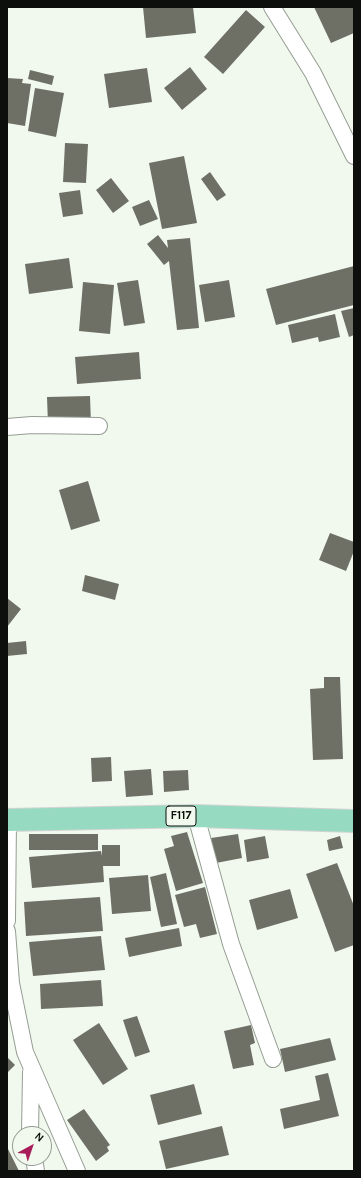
<!DOCTYPE html>
<style>
body{margin:0}
#map{position:relative;width:361px;height:1178px;overflow:hidden;background:#f1f9ef;font-family:Karla,sans-serif}
canvas{display:block}
.frame{position:absolute;inset:0;border:8px solid #0c0f0c;pointer-events:none}
.north{position:absolute;left:12px;top:1126px;width:40px;height:40px;box-sizing:border-box;background:#f1f9ef;border:1px solid #959b94;border-radius:50%;rotate:40deg;font-size:11px;font-weight:700;line-height:16px;text-align:center;color:#0c0f0c}
.north::after{content:'';display:block;margin:auto;width:14px;height:18px;background:#aa1d5b;clip-path:polygon(50% 0,100% 100%,50% 72%,0 100%)}
</style>
<div id="map">
<canvas width="361" height="1178"></canvas>
<div class="frame"></div>
<div class="north">N</div>
</div>
<script>
const ctx = document.querySelector('canvas').getContext('2d');
ctx.lineJoin = 'round';
function fillPath(path, color) { ctx.fillStyle = color; ctx.fill(path, 'evenodd'); }
const toPath = rows => new Path2D(rows.map(r => 'M' + r).join(''));
function stroke(path, color, width, dash) { ctx.strokeStyle = color; ctx.lineWidth = width; ctx.lineCap = dash ? 'butt' : 'round'; ctx.setLineDash(dash || []); ctx.stroke(path); }
function label(font, color, halo, rows, align = 'center') {
  ctx.font = font + ' Karla,sans-serif'; ctx.lineWidth = 3; ctx.setLineDash([]); ctx.textBaseline = 'middle'; ctx.strokeStyle = halo; ctx.fillStyle = color; for (const [text, x, y, turn = 0] of rows) {
    ctx.save(); ctx.translate(x, y); ctx.rotate((+turn || 0) * Math.PI / 180); ctx.textAlign = isNaN(turn) ? turn : align; if (halo) ctx.strokeText(text, 0, 0); ctx.fillText(text, 0, 0); ctx.restore();
  }
}
fillPath(toPath([
 [143,7,193,7,196,33,146,38],
 [314,7,354,7,354,33,331,43],
 [246,10,265,27,223,74,204,57],
 [190,67,207,89,182,110,164,88],
 [147,68,152,102,109,108,104,74],
 [30,70,54,76,52,85,28,79],
 [7,78,23,79,22,83,31,84,25,126,7,123],
 [35,88,64,93,56,137,28,131],
 [65,143,88,144,86,183,63,182],
 [184,156,197,223,162,229,149,163],
 [210,172,226,195,217,201,201,179],
 [111,178,129,201,113,213,96,190],
 [80,190,83,214,63,217,59,193],
 [149,200,158,219,140,226,132,207],
 [158,235,168,248,167,240,190,238,199,328,177,330,169,261,164,265,147,244],
 [69,258,73,288,29,294,25,264],
 [354,266,354,305,276,325,266,289],
 [138,280,145,323,124,326,117,283],
 [229,280,235,317,205,322,199,285],
 [83,282,114,285,110,334,79,331],
 [354,308,354,335,349,337,341,311],
 [335,314,340,337,319,342,318,337,292,343,288,325],
 [139,352,141,379,77,384,75,357],
 [90,396,91,424,48,425,47,397],
 [88,481,100,521,71,530,59,490],
 [330,533,354,542,354,551,346,571,319,560],
 [85,575,119,584,115,600,82,591],
 [7,598,21,609,7,627],
 [26,641,27,654,7,656,7,643],
 [324,677,340,677,343,759,313,760,310,689,324,688],
 [111,757,112,781,92,782,91,758],
 [151,769,153,795,126,797,124,771],
 [188,770,189,790,164,792,163,771],
 [187,832,203,883,176,891,164,849,174,846,171,836],
 [29,834,98,834,98,850,29,850],
 [238,834,242,858,216,863,211,838],
 [265,836,269,858,247,862,244,840],
 [340,836,343,848,329,851,327,840],
 [102,845,120,845,120,866,103,866,104,882,32,888,29,857,101,851,102,856],
 [337,863,354,906,354,945,335,952,306,874],
 [166,873,177,924,161,927,150,877],
 [148,875,151,911,112,914,109,878],
 [205,887,217,934,200,938,196,924,184,927,175,895],
 [290,889,298,918,257,930,249,900],
 [100,897,103,931,26,936,24,902],
 [179,928,182,946,129,957,125,938],
 [101,936,105,970,33,976,29,942],
 [101,980,103,1006,41,1009,40,984],
 [137,1016,150,1052,135,1057,123,1020],
 [99,1023,128,1069,103,1085,73,1040],
 [251,1025,255,1043,250,1045,254,1065,233,1069,224,1031],
 [330,1038,336,1060,285,1072,280,1049],
 [7,1057,15,1065,7,1073],
 [328,1073,339,1116,284,1129,280,1109,320,1100,315,1076],
 [194,1084,202,1114,158,1125,150,1095],
 [84,1109,110,1145,107,1147,109,1151,96,1161,67,1120],
 [222,1126,229,1155,166,1169,159,1141],
 [7,1147,19,1171,7,1171]
]), '#6f7065');
const minor = toPath([
 [272,7,313,73,354,156],
 [7,427,32,425,99,426],
 [196,816,231,944,273,1059],
 [7,921,8,820],
 [7,931,11,983,25,1052,77,1171],
 [30,1134,31,1072],
 [34,1158,36,1171]
]);
const primary = toPath([
 [7,820,196,816,354,821]
]);
stroke(minor, '#959d93', 18);
stroke(primary, '#d3d4d3', 24);
stroke(minor, '#fff', 16);
stroke(primary, '#97dac2', 22);
for (const [x, y, w] of [
 [181,816,30]
]) { const box = new Path2D(); box.roundRect(x - w / 2, y - 10, w, 20, 3); ctx.fillStyle = '#f1f9ef'; ctx.fill(box); stroke(box, '#0c0f0c', 1); }
label('bold 12px', '#0c0f0c', null, [
 ["F117",181,816]
]);
</script>
